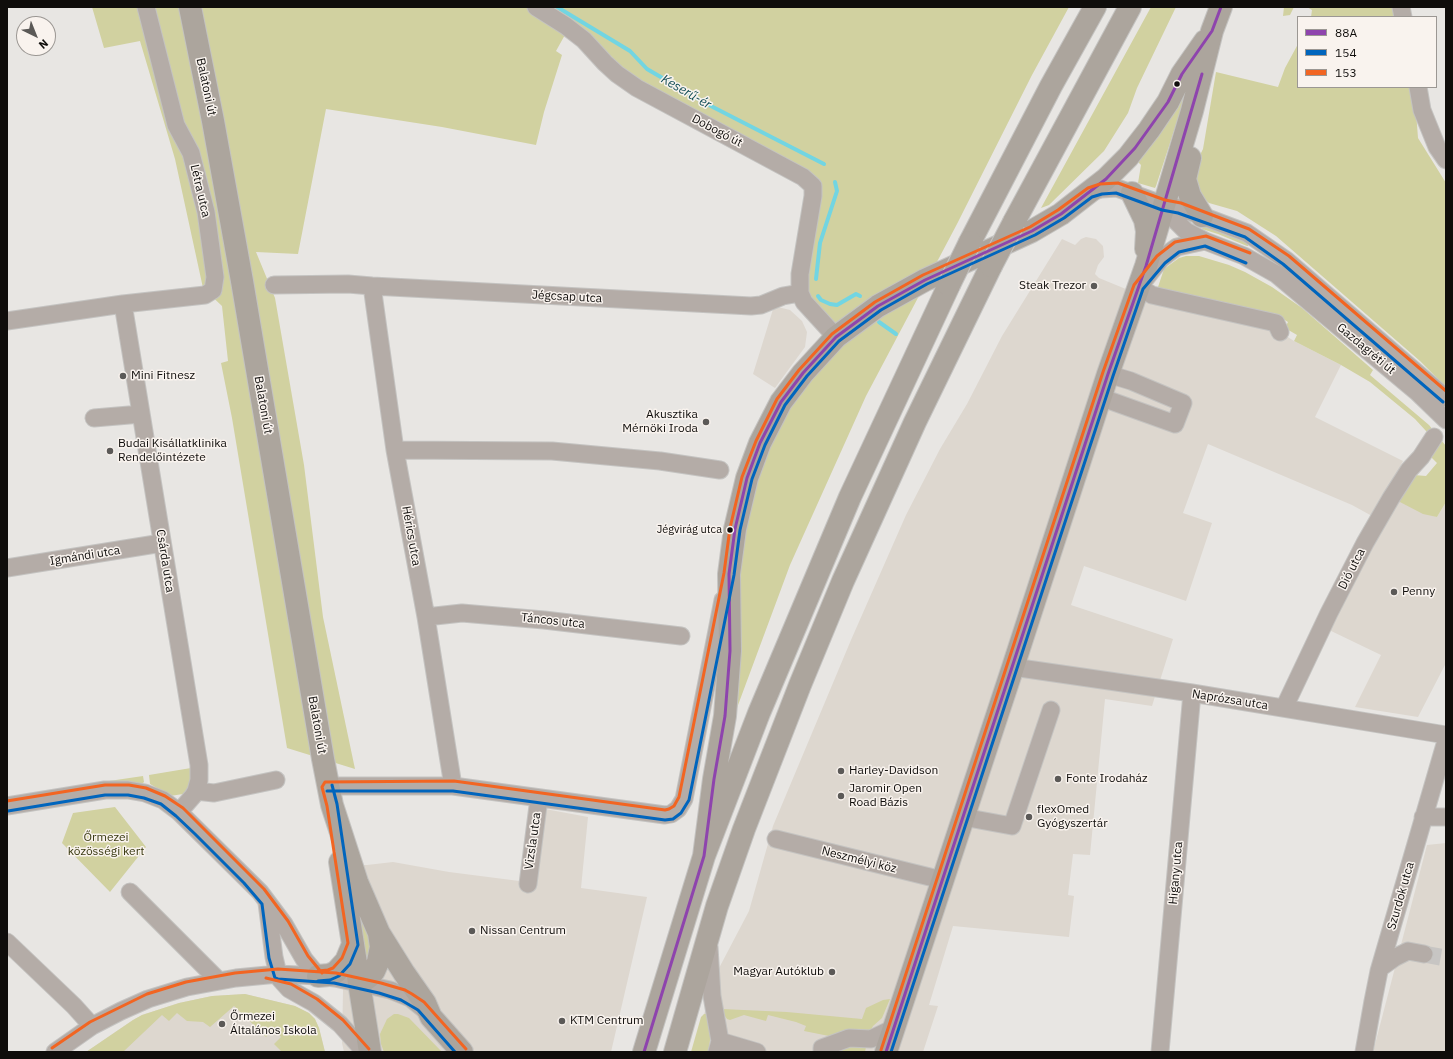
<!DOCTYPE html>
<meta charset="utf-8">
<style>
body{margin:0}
#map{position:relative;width:1453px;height:1059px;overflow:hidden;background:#e8e6e3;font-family:"IBM Plex Sans",sans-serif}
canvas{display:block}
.frame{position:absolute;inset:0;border:8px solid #0f0d0b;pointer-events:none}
.legend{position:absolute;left:1297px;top:16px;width:140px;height:72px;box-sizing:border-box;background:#f9f3ee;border:1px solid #9b9793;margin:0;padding:5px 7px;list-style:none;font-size:12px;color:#0f0d0b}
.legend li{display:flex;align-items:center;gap:8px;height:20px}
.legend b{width:20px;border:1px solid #9b9793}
.north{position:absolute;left:16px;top:16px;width:40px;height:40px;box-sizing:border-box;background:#f9f3ee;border:1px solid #9b9793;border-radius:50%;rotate:137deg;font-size:11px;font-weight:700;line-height:16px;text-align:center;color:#0f0d0b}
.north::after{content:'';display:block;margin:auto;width:14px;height:18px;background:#5b5957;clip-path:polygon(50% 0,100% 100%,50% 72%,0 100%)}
</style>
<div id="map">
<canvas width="1453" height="1059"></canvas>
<div class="frame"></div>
<ul class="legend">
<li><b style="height:5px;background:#8e44ad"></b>88A</li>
<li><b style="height:5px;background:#0065bd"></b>154</li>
<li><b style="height:5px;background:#f26522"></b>153</li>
</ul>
<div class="north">N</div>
</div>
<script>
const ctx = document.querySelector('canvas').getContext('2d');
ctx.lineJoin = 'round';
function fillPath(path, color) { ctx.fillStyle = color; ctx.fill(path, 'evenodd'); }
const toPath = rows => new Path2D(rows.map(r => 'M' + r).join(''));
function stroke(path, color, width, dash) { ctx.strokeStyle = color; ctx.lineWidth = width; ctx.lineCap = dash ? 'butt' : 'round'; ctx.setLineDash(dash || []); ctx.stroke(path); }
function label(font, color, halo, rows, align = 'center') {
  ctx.font = font + ' "IBM Plex Sans",sans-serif'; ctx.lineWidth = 3; ctx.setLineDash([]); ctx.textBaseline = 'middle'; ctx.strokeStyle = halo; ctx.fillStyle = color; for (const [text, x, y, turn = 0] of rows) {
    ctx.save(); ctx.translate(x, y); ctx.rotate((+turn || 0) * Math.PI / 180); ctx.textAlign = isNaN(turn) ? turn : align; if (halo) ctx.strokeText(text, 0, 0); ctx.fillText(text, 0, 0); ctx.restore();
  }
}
fillPath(toPath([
 [1086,237,1096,239,1103,246,1104,257,1098,265,1095,274,1099,278,1172,308,1280,332,1294,341,1341,365,1315,417,1403,461,1386,494,1437,517,1446,502,1446,663,1418,717,1355,707,1381,655,1327,629,1372,516,1352,505,1208,444,1183,513,1212,523,1186,601,1084,566,1071,605,1173,639,1152,706,1105,699,1090,855,1073,854,1068,895,1074,896,1069,937,953,926,929,1005,938,1006,923,1052,692,1052,718,970,749,911,773,826,851,640,906,515,940,449,967,404,1002,336,1062,239,1075,245,1081,239],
 [774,306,790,310,802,321,807,332,805,347,775,388,753,374],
 [545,809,588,817,581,888,647,897,611,1052,344,1052,342,1043,344,940,329,864,367,865,393,862,449,872,535,883],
 [1446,843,1446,1052,1373,1052,1427,845],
 [245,994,295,1006,309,1013,315,1019,319,1028,325,1052,86,1052,133,1020,142,1015,179,1003,212,996]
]), '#ddd7cf');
fillPath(toPath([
 [92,7,1069,7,1032,75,957,224,866,396,790,565,718,759,729,574,760,443,836,337,804,302,814,191,566,33,556,51,562,55,544,112,536,145,442,127,326,109,298,254,256,252,275,298,304,465,323,617,355,769,287,748,232,418,221,363,228,361,222,306,203,288,175,159,140,41,104,48],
 [1151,7,1176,7,1137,88,1128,113,1104,151,1049,205,1041,208],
 [1284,7,1294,7,1290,15,1283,16],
 [1307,7,1401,7,1403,17,1311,17,1312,10],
 [1298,44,1298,87,1411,87,1416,112,1418,138,1446,183,1446,387,1420,361,1276,236,1237,211,1209,203,1198,194,1194,173,1202,159,1198,159,1203,149,1216,72,1278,87,1285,68],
 [1184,94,1185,97,1156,186,1155,188,1138,183,1141,165,1137,161],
 [1204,224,1237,237,1248,244,1248,246,1247,246,1218,234,1202,229],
 [1186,256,1199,256,1229,265,1245,272,1272,287,1302,308,1373,370,1370,375,1429,425,1446,446,1446,502,1437,517,1423,514,1398,501,1414,475,1426,476,1437,463,1430,456,1437,443,1415,419,1370,382,1341,365,1294,341,1297,335,1285,328,1288,322,1280,317,1157,290,1164,269,1179,258],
 [191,768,191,786,183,794,170,796,150,784,149,775],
 [143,776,144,782,142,784,109,781],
 [115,807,146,847,110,892,62,843,73,813],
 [348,876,373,938,368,967],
 [245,994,295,1006,309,1013,315,1019,319,1028,325,1052,282,1052,274,1044,281,1037,274,1029,266,1037,234,1006,210,1027,203,1022,187,1021,177,1013,169,1021,162,1015,123,1052,86,1052,133,1020,142,1015,179,1003,212,996],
 [890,999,882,1018,873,1026,871,1030,865,1031,846,1030,829,1036,804,1031,806,1026,796,1022,768,1015,766,1021,744,1015,730,1020,727,1019,721,1010,722,1009,787,1012,862,1019,866,1008,883,1000],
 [394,1014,398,1014,409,1018,442,1052,384,1052,381,1044,380,1034,387,1019],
 [704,1014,707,1014,711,1034,708,1052,691,1052,701,1017],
 [846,1045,866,1047,865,1052,834,1052]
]), '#d1d1a0');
stroke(toPath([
 [557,7,630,51,647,69,707,104,824,164],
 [816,279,820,243,837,191,835,182],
 [818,296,821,300,830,304,837,305,856,294,860,296],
 [879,322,896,334]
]), '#72d5e2', 4);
stroke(toPath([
 [1424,954,1446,958]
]), '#c7c5c3', 17, [17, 8]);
const minor = toPath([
 [536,7,566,26,584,40,605,63,617,74,637,88,803,177,813,186,813,196,800,274,800,293,804,302,836,337],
 [1401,7,1403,17],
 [1418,87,1422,110,1437,147,1446,160],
 [1090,192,1101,189,1117,188,1164,205,1179,208,1202,216,1247,233,1286,260,1446,398],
 [1164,205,1175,220,1186,231,1205,241,1244,256,1276,274,1417,392,1446,420],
 [1205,241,1177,247,1170,252,1161,259,1139,287,1152,295,1276,323,1280,332],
 [274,285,348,284,372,286,751,306,761,305,783,296,800,293],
 [372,286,395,450,426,617,453,786],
 [123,304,199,765,199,780,196,791,193,796,179,812],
 [7,321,123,304,205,295,213,290,215,277,206,212,191,153,176,125,146,7],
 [1100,397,1175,424,1183,403,1131,381,1108,374],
 [94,418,141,414],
 [395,450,552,451,660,461,720,470],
 [7,568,162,543],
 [426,617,462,613,544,620,681,636],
 [1013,667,1192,693,1446,735],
 [1284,708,1329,613,1365,543,1391,498,1409,470,1421,457,1434,437],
 [327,786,453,786,665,815,671,814,678,809,684,799,723,600],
 [196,791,214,793,276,780],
 [7,806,105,790,128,790,145,793,163,800,179,812,260,892,284,924,304,959,318,976],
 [963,817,1012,826,1051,710],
 [1423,817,1446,817],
 [776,839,942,880],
 [528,884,539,798],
 [130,892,219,981],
 [267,903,274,957,278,974,280,979,289,989,314,1003,340,1024,365,1052],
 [7,942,74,1006,92,1026],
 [709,947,712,996,720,1041,717,1052],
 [1380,968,1394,958,1408,951,1424,954],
 [720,1041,757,1052],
 [55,1052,92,1026,121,1011,148,999,187,987,236,978,278,974,318,976,335,978,390,990,410,998,426,1011],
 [822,1052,822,1048,849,1038,871,1039,894,1028],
 [1160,1052,1192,693],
 [1364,1052,1373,1001,1379,971,1446,741]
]);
const major = toPath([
 [190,7,213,121,242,281,323,759,332,805,357,882,379,933,404,973,425,1003,431,1017,462,1052],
 [1190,158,1185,179,1190,196,1202,216],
 [1132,193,1145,220,1147,231,1146,249],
 [1014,222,1130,7],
 [970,242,1051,86,1095,7],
 [704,856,714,779,725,716,730,651,729,574,735,529,747,478,760,443,781,402,803,373,836,337,878,306,925,280,1032,231,1061,214,1106,179,1128,157,1149,130,1168,102,1182,74,1205,41],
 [340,862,370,1052],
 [318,976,329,975,336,972,346,961,353,944],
 [359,984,369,977,374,971,378,962,381,947,379,933],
 [644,1052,704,856,759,713,850,497,949,285],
 [675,1052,717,906,744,829,800,685,843,581,915,422,991,266],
 [886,1052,1013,667,1108,374,1146,266,1192,111,1212,31,1221,7]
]);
stroke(minor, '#c4c3c1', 19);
stroke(major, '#c4c3c1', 24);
stroke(minor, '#b4aca7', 17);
stroke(major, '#aca59d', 22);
const majorBridge = toPath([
 [991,266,1014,222],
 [949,285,970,242]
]);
stroke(majorBridge, '#c4c3c1', 24, []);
stroke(majorBridge, '#aca59d', 22);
stroke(toPath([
 [644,1052,704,856,714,779,725,716,730,651,729,574,735,529,747,478,760,443,781,402,803,373,836,337,878,306,925,280,1032,231,1061,214,1106,179,1135,148,1168,102,1182,74,1212,31,1221,7],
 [886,1052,1108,374,1146,266,1202,74]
]), '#8e44ad', 3);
stroke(toPath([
 [327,791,453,791,665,820,673,819,681,813,689,800,734,575,740,530,752,479,765,445,785,405,807,376,839,341,881,310,927,284,1035,235,1064,218,1092,197,1102,194,1116,193,1162,210,1178,213,1245,237,1283,264,1443,402],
 [8,811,105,795,128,795,144,798,161,804,176,816,195,834,244,883,262,904,269,958,275,978,278,979,334,983,379,993,401,1000,418,1010,455,1052],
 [318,981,330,980,339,976,350,964,358,945,337,804,332,785],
 [891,1052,1113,376,1143,289,1165,263,1179,252,1205,246,1246,263]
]), '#0065bd', 3);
stroke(toPath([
 [7,801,105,785,129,785,146,788,165,796,183,808,264,889,288,921,308,956,322,973],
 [318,971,328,970,333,968,342,958,348,943,327,806,322,787,325,782,454,781,665,810,669,809,674,806,679,797,724,573,730,528,742,477,756,441,777,399,799,370,832,334,875,302,923,275,1030,227,1058,210,1088,188,1100,184,1118,183,1165,200,1181,203,1249,229,1289,256,1446,391],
 [266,978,291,984,317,999,343,1020,369,1049],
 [52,1048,90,1022,147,994,186,982,235,973,278,969,336,973,381,983,405,990,412,994,424,1002,466,1049],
 [881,1050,1103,372,1134,285,1157,256,1175,242,1206,236,1250,253]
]), '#f26522', 3);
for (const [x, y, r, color] of [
 [1177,84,3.5,"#0f0d0b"],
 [1094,286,4,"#5b5957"],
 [123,376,4,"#5b5957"],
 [706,422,4,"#5b5957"],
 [110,451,4,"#5b5957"],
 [730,530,3.5,"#0f0d0b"],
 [1394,592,4,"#5b5957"],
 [841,771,4,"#5b5957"],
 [1058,779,4,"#5b5957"],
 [841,796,4,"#5b5957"],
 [1029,817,4,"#5b5957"],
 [472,931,4,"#5b5957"],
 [832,972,4,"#5b5957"],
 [562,1021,4,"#5b5957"],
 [222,1024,4,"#5b5957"]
]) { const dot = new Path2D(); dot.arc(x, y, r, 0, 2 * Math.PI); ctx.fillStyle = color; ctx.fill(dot); stroke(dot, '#f9f3ee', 1.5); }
label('11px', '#0f0d0b', '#f9f3ee', [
 ["Jégvirág utca",722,530]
], 'right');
label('12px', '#0f0d0b', '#f9f3ee', [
 ["Balatoni út",206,87,78],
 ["Dobogó út",717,131,28],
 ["Létra utca",200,191,77],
 ["Jégcsap utca",567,297,3],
 ["Gazdagréti út",1366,349,40],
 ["Balatoni út",263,405,80],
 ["Hérics utca",411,536,80],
 ["Igmándi utca",85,556,-9],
 ["Csárda utca",165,561,81],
 ["Dió utca",1352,569,-63],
 ["Táncos utca",553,621,6],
 ["Naprózsa utca",1230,700,9],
 ["Balatoni út",317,725,80],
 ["Vizsla utca",533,841,-82],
 ["Neszmélyi köz",859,860,14],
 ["Higany utca",1176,873,-85],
 ["Szurdok utca",1401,896,-74]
]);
label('12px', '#0f0d0b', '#f9f3ee', [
 ["Steak Trezor",1086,286,"right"],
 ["Mini Fitnesz",131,376],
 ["Akusztika",698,415,"right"],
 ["Mérnöki Iroda",698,429,"right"],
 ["Budai Kisállatklinika",118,444],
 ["Rendelőintézete",118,458],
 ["Penny",1402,592],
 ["Harley-Davidson",849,771],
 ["Fonte Irodaház",1066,779],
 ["Jaromir Open",849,789],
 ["Road Bázis",849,803],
 ["flexOmed",1037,810],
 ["Gyógyszertár",1037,824],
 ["Nissan Centrum",480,931],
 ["Magyar Autóklub",824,972,"right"],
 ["Őrmezei",230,1017],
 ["Általános Iskola",230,1031],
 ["KTM Centrum",570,1021]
], 'left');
label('12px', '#37380f', '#f9f3ee', [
 ["Őrmezei",106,838],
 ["közösségi kert",106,852]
]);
label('italic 13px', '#124e56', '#f9f3ee', [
 ["Keserű-ér",686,92,30]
]);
</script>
